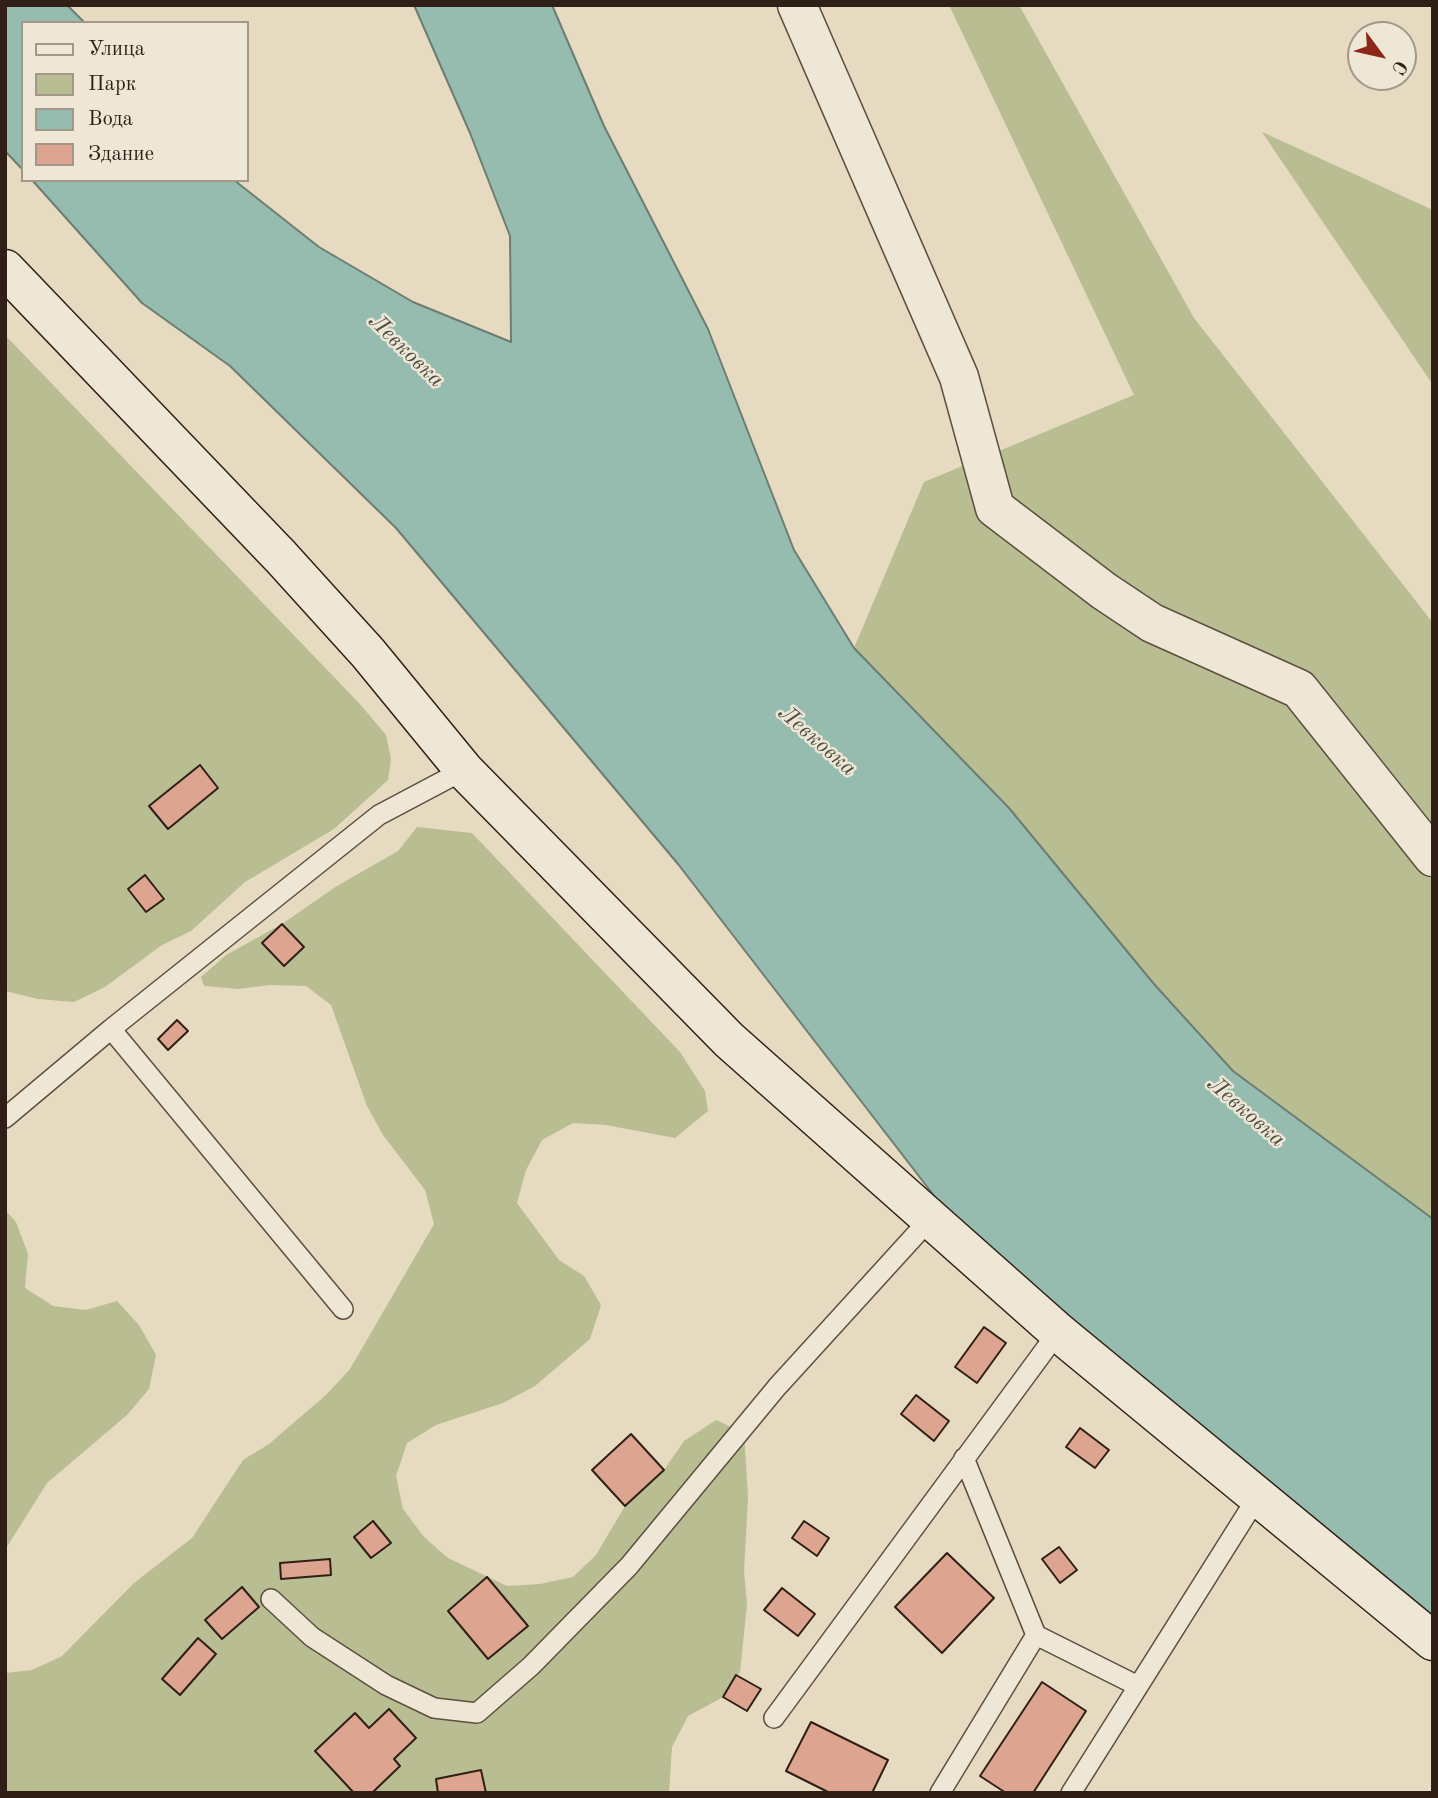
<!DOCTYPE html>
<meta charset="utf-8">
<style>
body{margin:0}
#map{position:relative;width:1438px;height:1798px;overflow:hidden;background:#e6dac0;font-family:"Old Standard TT",serif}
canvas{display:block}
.frame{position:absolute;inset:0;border:7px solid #2f1f16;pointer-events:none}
.legend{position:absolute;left:21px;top:21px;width:228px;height:161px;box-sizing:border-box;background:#efe7d6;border:2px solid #a29789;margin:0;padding:9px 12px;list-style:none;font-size:21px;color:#2f1f16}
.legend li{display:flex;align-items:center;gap:14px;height:35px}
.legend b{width:35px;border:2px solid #a29789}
.north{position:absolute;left:1347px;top:21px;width:70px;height:70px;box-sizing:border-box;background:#efe7d6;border:2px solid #a29789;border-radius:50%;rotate:123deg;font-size:19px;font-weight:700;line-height:28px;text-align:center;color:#2f1f16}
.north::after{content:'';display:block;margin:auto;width:24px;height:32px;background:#8f2418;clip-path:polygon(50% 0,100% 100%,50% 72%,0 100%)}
</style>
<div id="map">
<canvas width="1438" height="1798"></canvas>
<div class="frame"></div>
<ul class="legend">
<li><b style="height:9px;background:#efe7d6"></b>Улица</li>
<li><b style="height:19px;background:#b8be91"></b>Парк</li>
<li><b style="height:19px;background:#96bbaf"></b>Вода</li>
<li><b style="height:19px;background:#dda490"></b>Здание</li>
</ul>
<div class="north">С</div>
</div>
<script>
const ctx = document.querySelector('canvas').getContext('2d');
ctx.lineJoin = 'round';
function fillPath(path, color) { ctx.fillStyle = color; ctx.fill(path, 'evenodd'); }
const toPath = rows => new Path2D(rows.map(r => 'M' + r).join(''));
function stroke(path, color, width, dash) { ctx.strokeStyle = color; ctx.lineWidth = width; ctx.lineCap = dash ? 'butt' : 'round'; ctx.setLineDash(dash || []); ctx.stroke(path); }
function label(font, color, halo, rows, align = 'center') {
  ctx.font = font + ' "Old Standard TT",serif'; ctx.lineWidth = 5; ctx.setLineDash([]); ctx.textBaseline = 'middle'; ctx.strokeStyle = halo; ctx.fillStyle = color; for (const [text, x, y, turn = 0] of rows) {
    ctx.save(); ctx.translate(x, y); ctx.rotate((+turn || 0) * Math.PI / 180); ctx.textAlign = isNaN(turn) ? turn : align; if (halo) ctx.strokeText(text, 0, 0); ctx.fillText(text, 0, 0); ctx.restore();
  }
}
fillPath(toPath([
 [949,5,1019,5,1194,318,1433,623,1433,1219,1233,1071,1154,984,1009,808,854,648,924,482,1134,395],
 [1262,132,1433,210,1433,385],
 [5,335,359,703,386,735,391,759,388,780,334,829,245,882,191,931,162,945,105,987,74,1002,38,999,5,991],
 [417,827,472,833,680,1052,705,1091,708,1111,675,1138,606,1125,573,1123,542,1140,526,1170,517,1203,559,1260,584,1276,601,1305,590,1339,535,1386,503,1403,436,1425,407,1443,396,1476,403,1509,424,1537,448,1558,507,1586,540,1584,573,1577,596,1555,625,1506,664,1470,684,1441,716,1420,744,1433,748,1497,744,1571,747,1604,740,1672,723,1697,688,1716,672,1747,669,1793,5,1793,5,1673,32,1670,62,1656,134,1583,192,1538,243,1460,269,1444,327,1394,350,1369,434,1224,425,1190,383,1135,367,1106,331,1005,306,986,270,985,238,989,204,986,201,977,226,955,282,924,337,886,398,851],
 [5,1210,16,1222,28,1254,25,1288,53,1306,86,1310,117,1301,139,1325,156,1355,149,1389,127,1415,47,1483,5,1550]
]), '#b8be91');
const water = toPath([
 [5,5,67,5,85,23,23,23,23,170,5,151,5,5],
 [414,5,552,5,604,126,708,329,794,550,854,648,1009,808,1154,984,1233,1071,1433,1219,1433,1618,952,1219,678,864,396,528,230,366,142,303,32,180,234,180,319,247,413,302,511,342,510,236,470,133,414,5]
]);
fillPath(water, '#96bbaf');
stroke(water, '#6d7d72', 2);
const building = toPath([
 [200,765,218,788,168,829,149,806,200,765],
 [145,875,164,899,146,912,128,889,145,875],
 [282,924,304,947,284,966,262,943,282,924],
 [177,1020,188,1031,168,1050,158,1039,177,1020],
 [984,1327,1006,1343,977,1383,955,1367,984,1327],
 [916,1395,949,1421,934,1441,901,1414,916,1395],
 [1080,1428,1109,1450,1095,1468,1066,1447,1080,1428],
 [631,1434,664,1470,625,1506,592,1470,631,1434],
 [373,1521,391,1543,371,1558,354,1537,373,1521],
 [804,1521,829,1538,817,1556,792,1538,804,1521],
 [1059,1547,1077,1570,1060,1583,1042,1559,1059,1547],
 [947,1553,994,1598,942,1653,895,1607,947,1553],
 [330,1559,331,1575,281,1579,280,1563,330,1559],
 [487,1577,528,1626,488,1659,448,1611,487,1577],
 [242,1587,259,1607,222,1639,205,1620,242,1587],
 [782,1588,815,1614,798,1636,764,1610,782,1588],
 [198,1638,216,1654,180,1695,162,1679,198,1638],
 [736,1675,761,1689,747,1711,723,1697,736,1675],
 [1042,1682,1086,1711,1033,1793,1006,1793,980,1776,1042,1682],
 [389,1709,416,1738,394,1759,400,1766,372,1793,354,1793,315,1751,355,1713,369,1728,389,1709],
 [811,1722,888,1760,872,1793,830,1793,786,1771,811,1722],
 [481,1770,486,1793,438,1793,436,1779,481,1770]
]);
fillPath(building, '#dda490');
stroke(building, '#2f1f16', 2);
const lane = toPath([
 [111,1029,343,1309],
 [5,1118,111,1029,379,815,464,770],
 [271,1599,312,1637,386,1685,434,1708,477,1713,531,1666,629,1566,777,1387,930,1219],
 [1036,1635,1138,1686],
 [774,1718,1058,1332],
 [940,1793,1036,1635,964,1458],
 [1071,1793,1258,1496]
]);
const street = toPath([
 [797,5,959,377,995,508,1104,591,1152,623,1299,689,1433,857]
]);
const secondary = toPath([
 [5,269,281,557,368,653,464,770,729,1040,1058,1332,1433,1641]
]);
stroke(lane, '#5d4e40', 22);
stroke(street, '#5d4e40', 41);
stroke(secondary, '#2f1f16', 41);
stroke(lane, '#efe7d6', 19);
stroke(street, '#efe7d6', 38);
stroke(secondary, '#efe7d6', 38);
label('italic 23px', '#4e4e44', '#efe7d6', [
 ["Левковка",406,351,44],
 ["Левковка",817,741,41],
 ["Левковка",1246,1112,41]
]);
</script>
